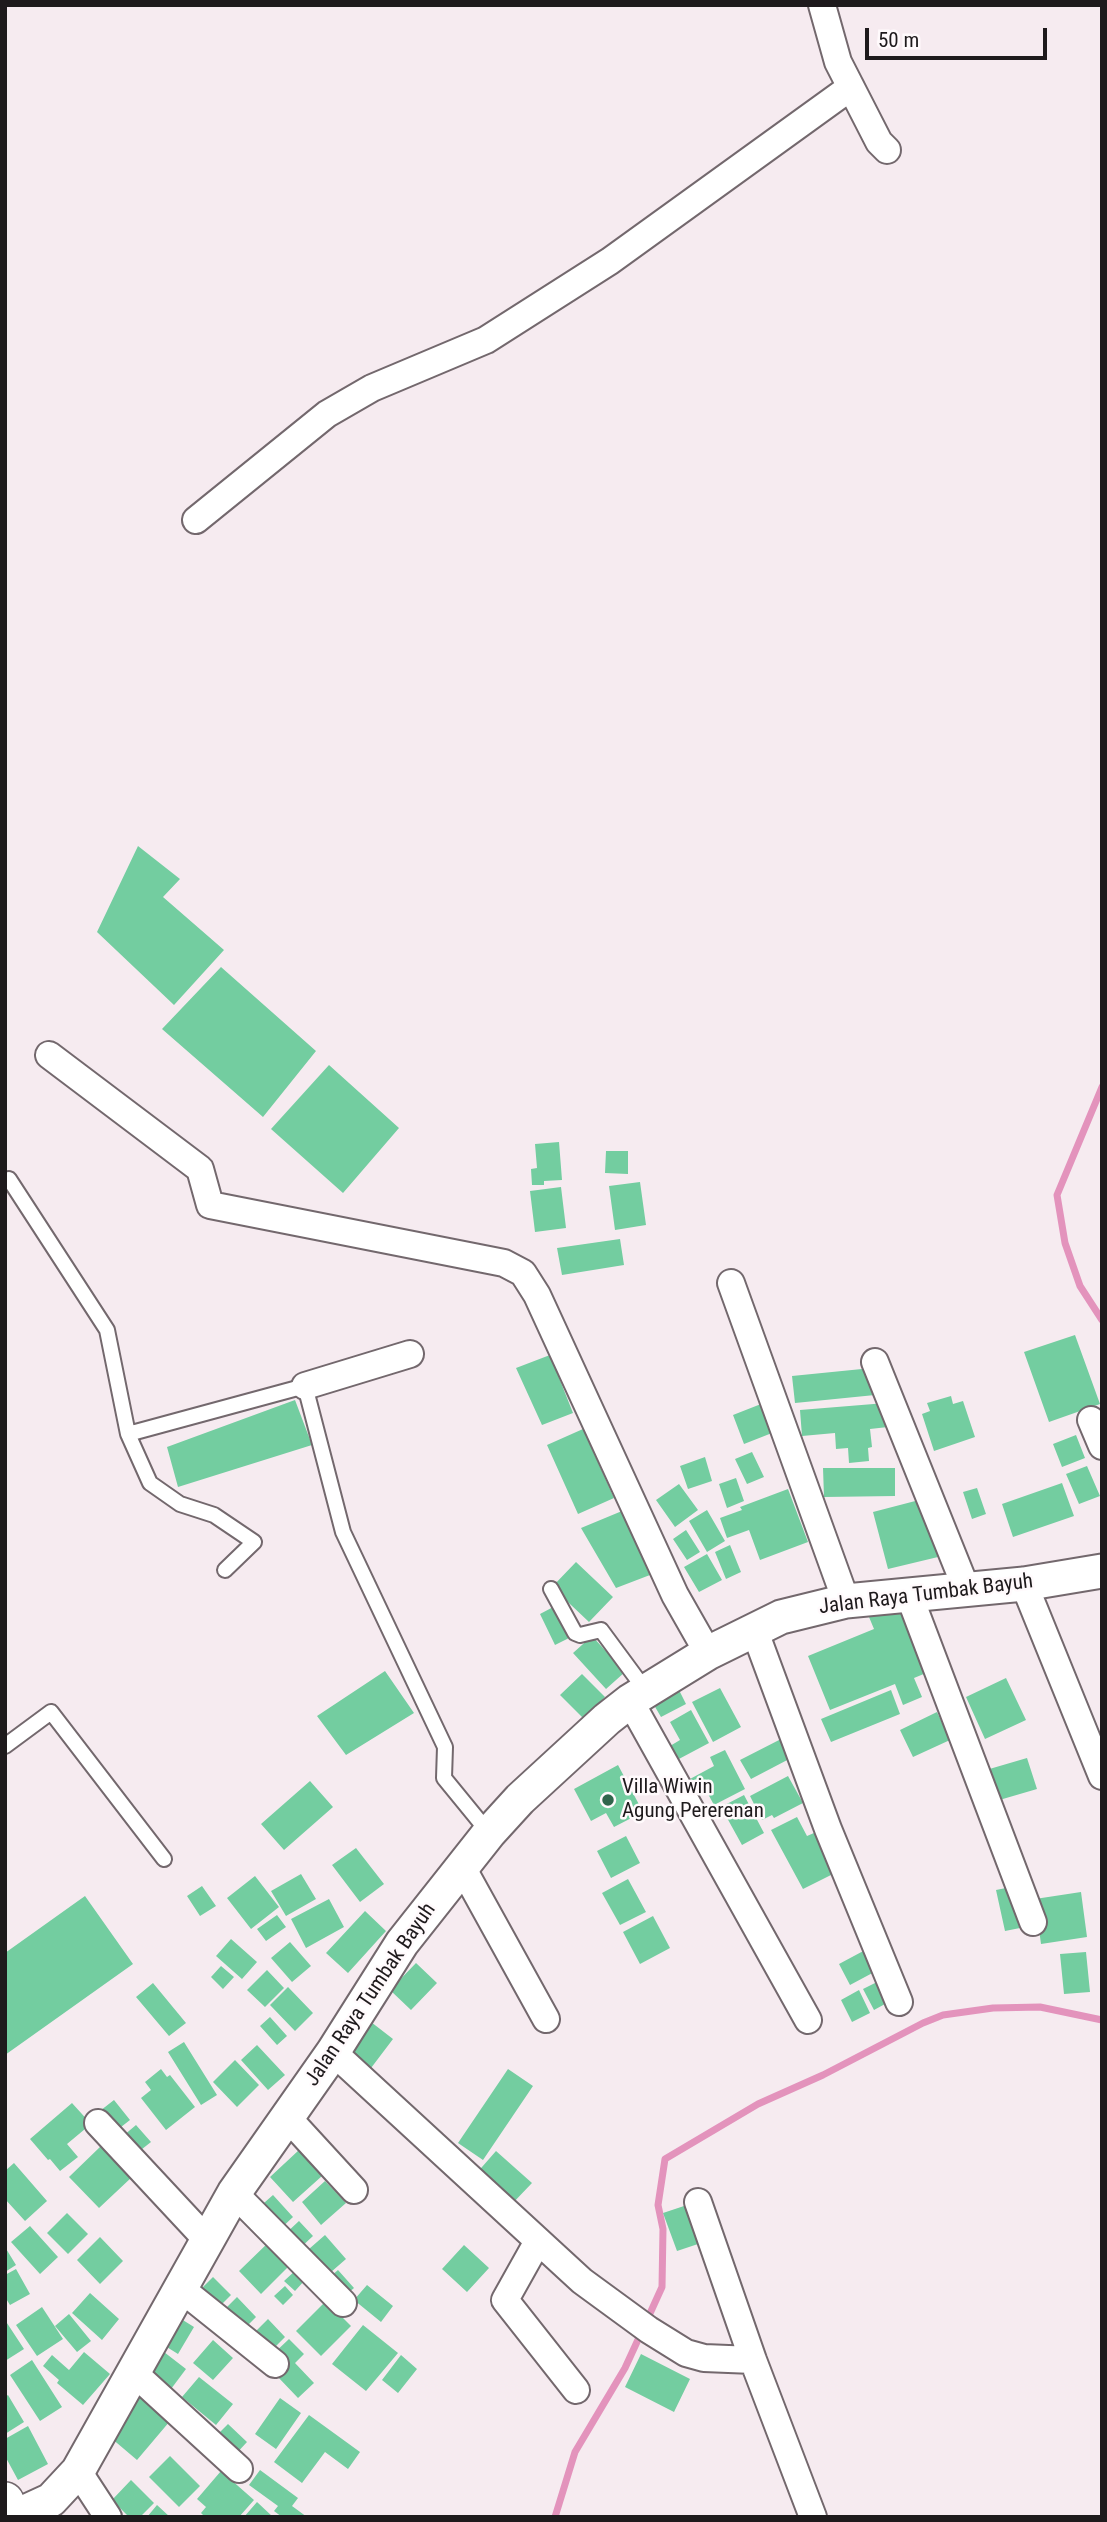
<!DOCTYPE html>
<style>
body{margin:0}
#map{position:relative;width:1107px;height:2522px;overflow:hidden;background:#f6ebf0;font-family:"Roboto Condensed",sans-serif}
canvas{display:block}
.frame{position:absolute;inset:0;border:7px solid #1e1a1c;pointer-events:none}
.scale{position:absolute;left:865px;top:28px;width:182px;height:32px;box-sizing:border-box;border:4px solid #1e1a1c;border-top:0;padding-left:9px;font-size:21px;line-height:24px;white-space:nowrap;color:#1e1a1c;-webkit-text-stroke:5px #fffafc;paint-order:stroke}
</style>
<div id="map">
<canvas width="1107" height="2522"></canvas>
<div class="frame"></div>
<div class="scale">50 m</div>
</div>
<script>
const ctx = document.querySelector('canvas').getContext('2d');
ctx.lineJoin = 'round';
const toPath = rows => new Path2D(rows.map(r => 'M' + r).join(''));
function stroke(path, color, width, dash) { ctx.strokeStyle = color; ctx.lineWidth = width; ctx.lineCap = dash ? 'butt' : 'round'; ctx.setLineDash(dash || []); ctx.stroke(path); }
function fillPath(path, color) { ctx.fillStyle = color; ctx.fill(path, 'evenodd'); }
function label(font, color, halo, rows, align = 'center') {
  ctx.font = font + ' "Roboto Condensed",sans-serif'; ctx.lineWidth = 5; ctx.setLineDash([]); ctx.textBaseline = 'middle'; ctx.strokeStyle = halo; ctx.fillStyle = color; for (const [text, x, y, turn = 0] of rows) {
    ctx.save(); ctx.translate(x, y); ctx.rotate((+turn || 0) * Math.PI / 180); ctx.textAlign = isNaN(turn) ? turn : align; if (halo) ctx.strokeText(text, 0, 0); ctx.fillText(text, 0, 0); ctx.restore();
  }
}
stroke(toPath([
 [1102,1087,1057,1195,1065,1243,1080,1286,1102,1320],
 [647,2320,662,2287,663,2229,658,2205,665,2159,758,2104,823,2075,923,2023,943,2015,993,2008,1040,2007,1102,2020],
 [555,2517,575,2452,625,2368,642,2331]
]), '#e393bc', 7);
fillPath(toPath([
 [138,846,180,879,163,897,224,950,174,1005,97,932],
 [221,967,316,1051,263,1117,162,1029],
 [329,1065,399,1128,343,1193,271,1129],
 [559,1142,562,1180,544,1181,544,1185,532,1185,531,1169,537,1168,535,1144],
 [606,1151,628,1151,628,1174,605,1173],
 [640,1182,646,1225,615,1230,609,1186],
 [561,1187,566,1228,535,1232,530,1191],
 [620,1239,624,1265,562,1275,557,1248],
 [1075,1335,1100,1404,1049,1422,1024,1352],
 [550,1355,573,1413,542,1425,516,1368],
 [872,1368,875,1395,795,1403,792,1376],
 [951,1396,953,1404,963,1401,975,1437,934,1451,922,1414,930,1411,927,1403],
 [295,1400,312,1445,178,1487,167,1447],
 [886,1403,888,1427,870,1429,872,1447,868,1448,869,1461,849,1463,848,1448,836,1449,835,1433,802,1436,800,1410],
 [761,1404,772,1433,744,1444,733,1415],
 [583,1429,614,1498,578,1514,547,1445],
 [1076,1435,1085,1458,1062,1467,1053,1444],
 [752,1452,764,1477,747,1484,735,1459],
 [705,1457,712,1481,688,1489,680,1466],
 [1087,1466,1100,1496,1079,1504,1066,1474],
 [823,1468,895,1468,895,1496,824,1497],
 [736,1478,744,1501,727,1508,719,1484],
 [1062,1483,1074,1516,1013,1537,1002,1504],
 [679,1484,698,1510,675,1527,656,1500],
 [977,1488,986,1514,972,1519,963,1492],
 [788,1489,808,1542,760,1560,749,1530,727,1538,720,1518,742,1510,740,1507],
 [923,1499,938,1557,888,1569,873,1512],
 [707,1510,725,1541,707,1552,689,1521],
 [622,1511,650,1575,616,1588,581,1528],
 [686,1530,700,1552,687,1560,673,1539],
 [730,1545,741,1572,726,1579,715,1552],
 [707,1554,722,1580,699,1592,684,1567],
 [576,1562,613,1597,589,1622,552,1587],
 [903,1603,931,1671,914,1678,922,1697,903,1705,895,1684,830,1710,808,1656,874,1629,869,1617],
 [557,1605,573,1636,555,1645,540,1614],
 [592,1636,625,1672,606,1689,573,1653],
 [385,1671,414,1713,346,1755,317,1716],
 [582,1674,605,1697,583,1718,560,1695],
 [1006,1678,1026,1720,985,1739,966,1697],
 [677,1686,686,1704,661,1717,651,1700],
 [720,1688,741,1727,713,1742,692,1702],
 [891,1690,900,1714,831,1742,821,1719],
 [691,1710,709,1743,677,1760,670,1746,680,1740,670,1722],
 [937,1712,950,1740,913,1757,900,1730],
 [783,1738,793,1757,751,1779,740,1760],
 [725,1750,745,1789,714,1805,707,1792,699,1796,690,1779,714,1766,710,1757],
 [1027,1758,1037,1789,996,1801,986,1770],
 [618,1765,643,1812,614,1827,606,1813,591,1821,574,1789],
 [788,1776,803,1803,774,1818,772,1815,762,1820,750,1796],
 [310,1781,333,1807,284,1850,261,1824],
 [744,1795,764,1833,742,1845,721,1807],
 [797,1817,807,1836,814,1833,835,1873,803,1889,771,1830],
 [626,1836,640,1863,611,1878,597,1851],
 [356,1848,384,1884,360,1902,332,1865],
 [301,1874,316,1899,286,1916,271,1891],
 [255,1876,279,1907,251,1929,227,1898],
 [628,1879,646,1912,620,1925,602,1893],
 [202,1886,216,1906,200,1916,187,1896],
 [1016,1886,1025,1927,1005,1931,996,1890],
 [1081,1892,1087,1937,1041,1944,1035,1899],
 [85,1896,133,1964,5,2055,5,1953],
 [329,1899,344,1927,306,1948,291,1919],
 [365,1911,386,1931,348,1973,326,1953],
 [277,1915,286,1927,266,1941,257,1929],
 [653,1916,670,1948,640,1964,623,1932],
 [231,1939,257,1962,242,1979,216,1956],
 [290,1942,311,1966,292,1982,271,1958],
 [867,1949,878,1970,850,1985,839,1964],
 [1086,1952,1090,1992,1064,1994,1060,1954],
 [416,1963,437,1983,411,2010,390,1990],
 [221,1966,234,1977,223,1989,211,1977],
 [267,1970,284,1988,265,2007,247,1990],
 [885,1978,896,1998,874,2010,863,1989],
 [153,1983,186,2023,169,2036,136,1997],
 [288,1987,313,2013,295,2031,270,2005],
 [859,1990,870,2013,852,2022,841,2000],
 [270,2017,287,2036,277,2045,260,2026],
 [371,2022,393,2039,368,2072,346,2056],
 [184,2042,217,2095,201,2105,168,2052],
 [257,2045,285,2075,268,2090,241,2060],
 [235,2060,259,2085,237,2107,213,2082],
 [161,2069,167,2077,170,2075,195,2107,166,2130,141,2098,151,2090,145,2082],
 [508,2069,533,2086,483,2160,458,2143],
 [114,2100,130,2120,112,2134,96,2114],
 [72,2103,91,2124,67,2144,78,2157,60,2171,50,2159,48,2160,30,2139],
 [136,2125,151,2142,137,2153,123,2136],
 [102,2145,132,2177,99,2208,69,2177],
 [299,2150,322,2176,293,2202,270,2177],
 [496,2151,532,2183,510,2206,475,2175],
 [14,2163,47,2201,25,2221,5,2199,5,2171],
 [325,2181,346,2203,321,2225,302,2202],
 [273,2195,293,2217,277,2232,256,2210],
 [690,2204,704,2242,677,2251,663,2213],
 [67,2213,88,2234,68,2254,47,2233],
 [299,2221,313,2236,298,2250,284,2235],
 [30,2226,58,2257,40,2274,11,2242],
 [325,2235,346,2259,323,2279,301,2256],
 [100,2237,123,2261,100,2284,77,2260],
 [271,2240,293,2262,261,2294,239,2271],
 [464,2245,489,2268,467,2292,442,2269],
 [5,2247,16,2265,5,2272],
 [16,2269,30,2294,10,2305,5,2297,5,2275],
 [296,2270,305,2280,295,2291,284,2281],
 [338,2270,354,2288,341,2299,325,2281],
 [213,2277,231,2295,214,2312,196,2294],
 [367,2285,393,2306,381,2322,354,2300],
 [285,2286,293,2295,283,2305,274,2296],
 [90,2293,119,2319,102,2340,72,2313],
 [237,2297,256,2317,241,2332,222,2312],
 [326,2301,351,2326,321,2356,296,2331],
 [42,2307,63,2339,37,2356,16,2325],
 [69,2314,91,2341,77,2352,55,2326],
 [178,2317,194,2327,178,2354,162,2344],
 [268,2319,285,2337,273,2349,256,2331],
 [5,2320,24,2349,5,2361],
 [363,2325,398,2353,366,2391,332,2364],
 [289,2339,304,2354,295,2363,314,2383,298,2398,277,2376,271,2356],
 [213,2340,233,2358,213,2380,193,2363],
 [84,2352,110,2374,83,2405,57,2383,59,2380,43,2366,52,2355,69,2370],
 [164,2352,186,2369,168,2393,146,2377],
 [641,2354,690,2379,674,2412,625,2387],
 [401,2355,417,2369,398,2393,382,2380],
 [32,2360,62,2407,40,2421,10,2375],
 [199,2377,233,2404,216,2425,182,2397],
 [138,2393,170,2421,137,2460,104,2432],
 [8,2395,24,2422,5,2434,5,2397],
 [280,2398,301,2413,276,2449,255,2434],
 [309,2415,360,2452,348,2469,325,2452,302,2483,274,2462],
 [228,2424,247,2442,234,2456,214,2438],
 [28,2426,48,2464,18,2480,5,2456,5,2439],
 [170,2456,200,2486,179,2507,149,2477],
 [260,2470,298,2498,292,2506,307,2517,282,2517,274,2511,278,2506,249,2485],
 [221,2471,254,2500,239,2517,205,2517,201,2513,206,2507,197,2499],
 [131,2480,154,2503,140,2517,129,2517,112,2500],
 [257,2502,273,2517,244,2517],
 [157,2505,170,2517,147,2517]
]), '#73cda0');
const service = toPath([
 [9,1179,107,1330,128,1434,305,1386,343,1532,445,1747,444,1778,489,1833],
 [128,1434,150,1483,180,1504,214,1515,254,1542,225,1570],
 [551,1589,575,1633,580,1635,601,1630,646,1691],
 [5,1746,51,1712,164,1859]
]);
const minor = toPath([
 [822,5,838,62,879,142,887,150],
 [196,520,327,414,372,388,486,340,610,261,851,87],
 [49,1055,200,1169,210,1205,504,1263,523,1273,537,1295,675,1595,708,1653],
 [731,1283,846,1601],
 [875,1362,966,1588],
 [305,1386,410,1354],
 [1091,1420,1102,1446],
 [1024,1584,1102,1776],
 [909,1595,1033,1922],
 [754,1629,828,1829,899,2002],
 [630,1701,808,2020],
 [462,1867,546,2019],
 [333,2052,582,2281,649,2330,686,2353,704,2358,753,2360],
 [287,2117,354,2190],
 [98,2123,207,2240],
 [234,2193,343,2303],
 [698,2202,753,2360,813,2517],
 [538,2241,505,2300,576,2390],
 [180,2288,275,2364],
 [133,2372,239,2469],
 [78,2471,108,2517]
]);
const tertiary = toPath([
 [14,2517,51,2500,78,2471,234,2193,333,2052,402,1943,489,1833,520,1799,607,1719,630,1701,708,1653,781,1617,846,1601,1024,1584,1102,1571]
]);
const secondary = toPath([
 [5,2501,12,2517]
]);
stroke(service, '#73686d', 18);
stroke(minor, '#73686d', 30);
stroke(tertiary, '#73686d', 37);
stroke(secondary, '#73686d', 40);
stroke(service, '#fff', 14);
stroke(minor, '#fff', 26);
stroke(tertiary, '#fff', 33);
stroke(secondary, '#fff', 37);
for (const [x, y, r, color] of [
 [608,1800,7,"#30664c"]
]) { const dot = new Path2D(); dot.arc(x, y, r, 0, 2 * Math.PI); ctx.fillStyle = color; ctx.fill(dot); stroke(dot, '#fffafc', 2.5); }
label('21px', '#1e1a1c', '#fffafc', [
 ["Jalan Raya Tumbak Bayuh",926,1595,-7],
 ["Jalan Raya Tumbak Bayuh",371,1995,-56]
]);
label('21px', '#1e1a1c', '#fffafc', [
 ["Villa Wiwin",622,1788],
 ["Agung Pererenan",622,1812]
], 'left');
</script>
